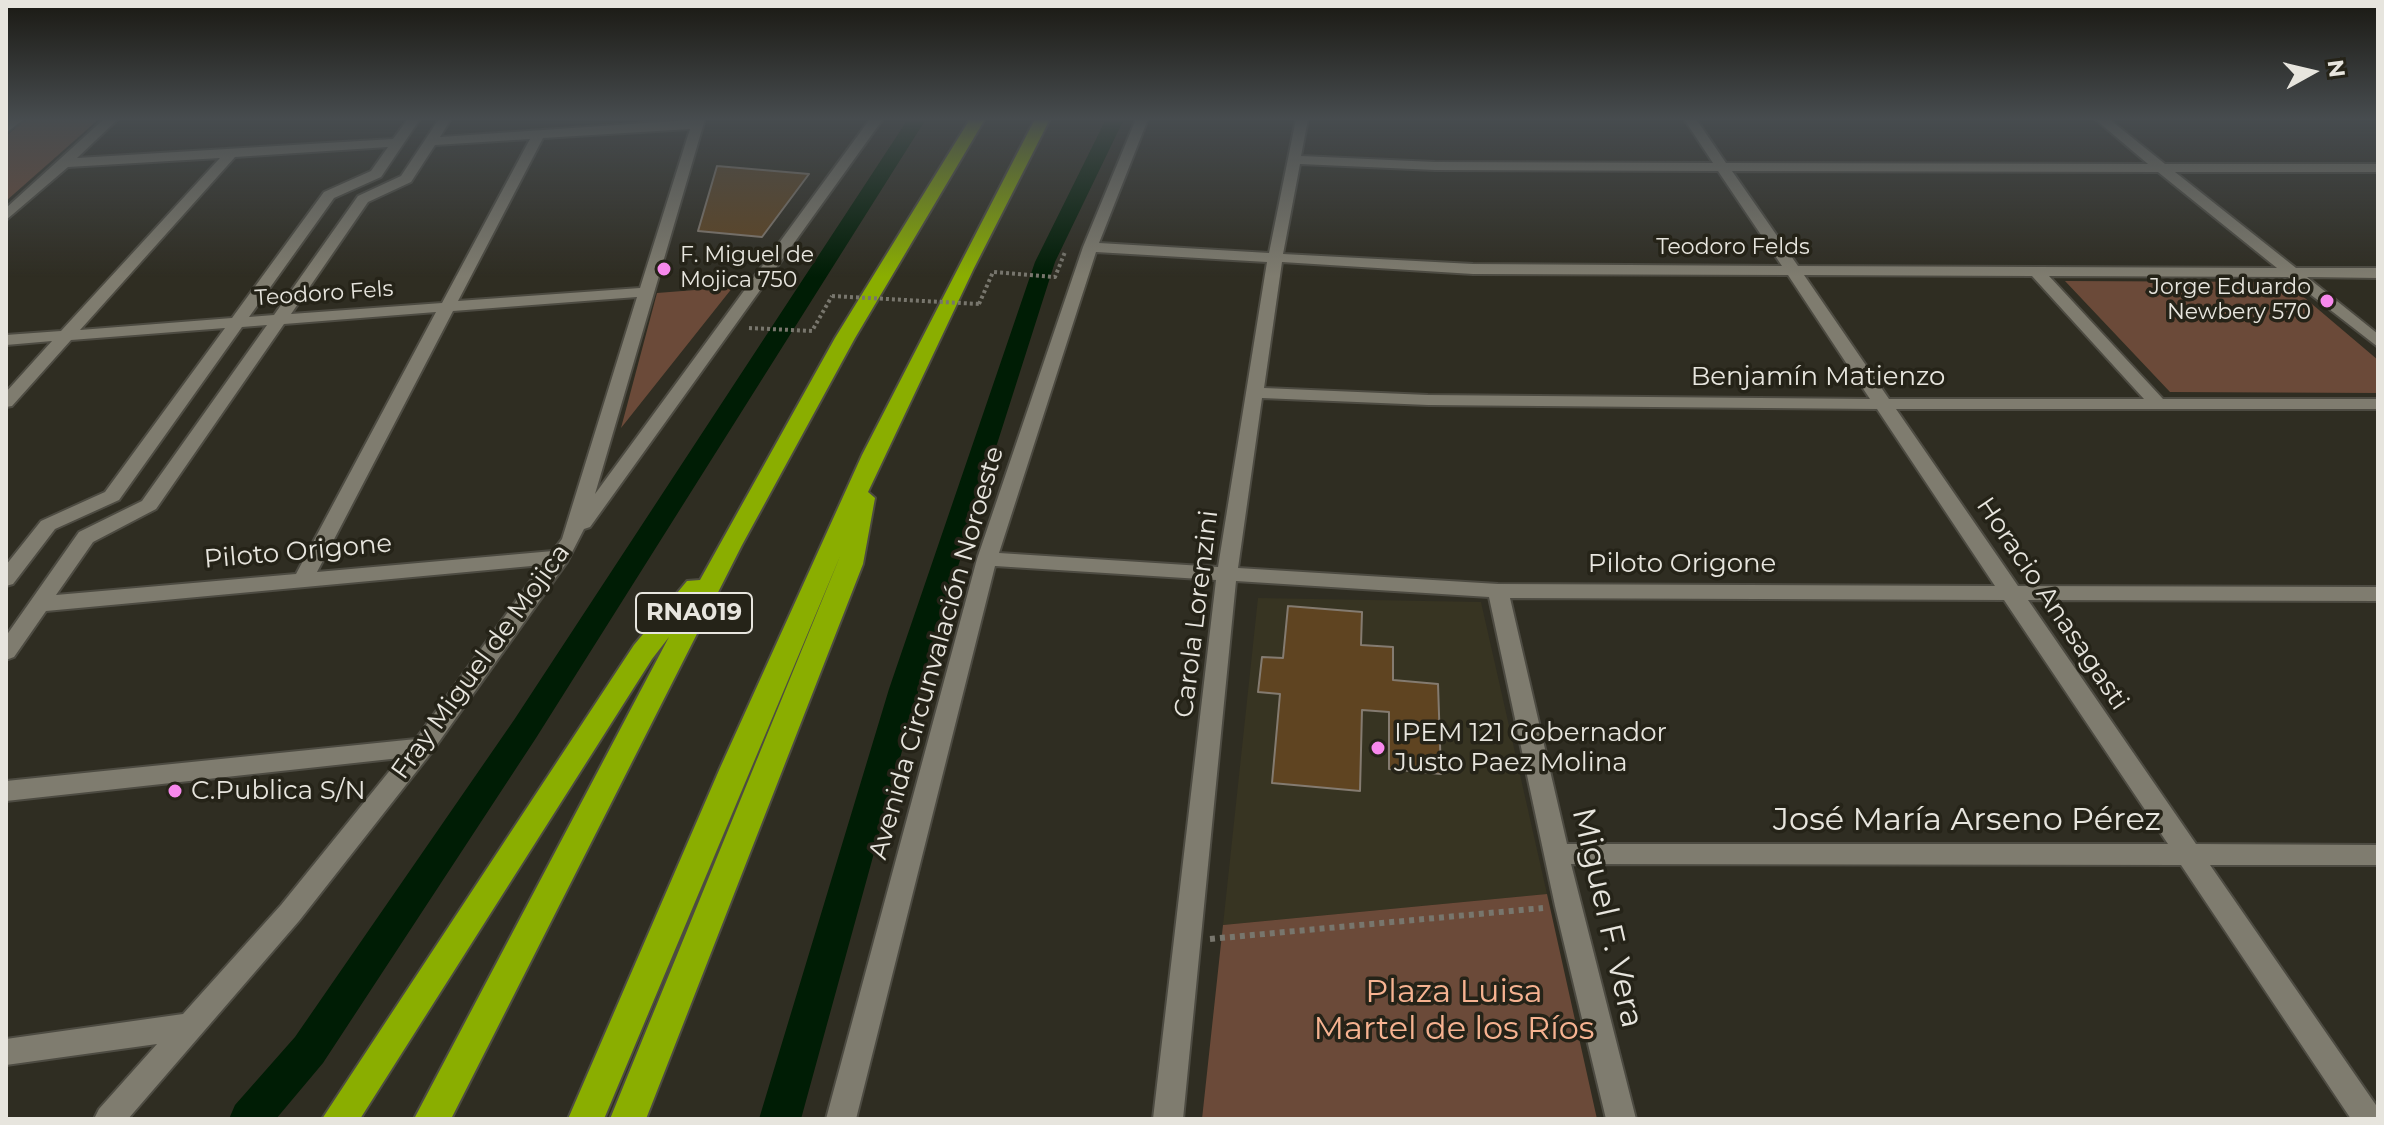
<!DOCTYPE html>
<meta charset="utf-8">
<style>
body{margin:0}
#map{position:relative;width:2384px;height:1125px;overflow:hidden;background:#2f2d22;font-family:Montserrat,sans-serif}
canvas{display:block}
.frame{position:absolute;inset:0;border:8px solid #e7e5de;pointer-events:none}
.north{position:absolute;left:2272px;top:32px;width:80px;height:80px;-webkit-text-stroke:6px #252318;paint-order:stroke;rotate:82deg;font-size:22px;font-weight:700;line-height:32px;text-align:center;color:#e7e5de}
.north::after{content:'';display:block;margin:auto;width:28px;height:36px;background:#e7e5de;clip-path:polygon(50% 0,100% 100%,50% 72%,0 100%)}
</style>
<div id="map">
<canvas width="2384" height="1125"></canvas>
<div class="frame"></div>
<div class="north">N</div>
</div>
<script>
const ctx = document.querySelector('canvas').getContext('2d');
ctx.lineJoin = 'round';
function fillPath(path, color) { ctx.fillStyle = color; ctx.fill(path, 'evenodd'); }
const toPath = rows => new Path2D(rows.map(r => 'M' + r).join(''));
function stroke(path, color, width, dash) { ctx.strokeStyle = color; ctx.lineWidth = width; ctx.lineCap = dash ? 'butt' : 'round'; ctx.setLineDash(dash || []); ctx.stroke(path); }
function label(font, color, halo, rows, align = 'center') {
  ctx.font = font + ' Montserrat,sans-serif'; ctx.lineWidth = 7; ctx.setLineDash([]); ctx.textBaseline = 'middle'; ctx.strokeStyle = halo; ctx.fillStyle = color; for (const [text, x, y, turn = 0] of rows) {
    ctx.save(); ctx.translate(x, y); ctx.rotate((+turn || 0) * Math.PI / 180); ctx.textAlign = isNaN(turn) ? turn : align; if (halo) ctx.strokeText(text, 0, 0); ctx.fillText(text, 0, 0); ctx.restore();
  }
}
fillPath(toPath([
 [1258,598,1481,602,1547,894,1223,925]
]), '#373422');
fillPath(toPath([
 [26,119,99,119,6,201,6,136],
 [2065,281,2286,282,2378,360,2378,393,2170,392],
 [733,287,621,428,657,293],
 [1547,894,1597,1119,1202,1119,1223,925]
]), '#6b4a39');
fillPath(toPath([
 [908,119,926,119,536,738,323,1063,276,1119,229,1119,235,1105,295,1037,514,720,908,119],
 [1106,119,1124,119,1055,262,919,689,801,1119,759,1119,889,689,1035,262,1106,119]
]), '#001d05');
const building = toPath([
 [717,166,809,174,762,237,698,231,717,166],
 [1288,606,1362,612,1361,645,1393,647,1393,680,1438,684,1441,774,1389,769,1389,712,1362,710,1360,791,1272,783,1280,694,1258,692,1262,657,1283,658,1288,606]
]);
fillPath(building, '#5f4421');
stroke(building, '#847b70', 2);
const minor = toPath([
 [10,119,24,119,6,133,6,123,10,119],
 [104,119,118,119,77,158,393,139,408,119,420,119,381,177,334,198,249,317,274,315,358,196,401,176,439,119,451,119,440,137,705,119,595,494,870,119,883,119,590,527,584,529,567,562,431,753,299,921,128,1119,94,1119,99,1109,157,1044,6,1065,6,1039,183,1014,281,905,400,758,6,801,6,781,416,739,542,565,46,611,14,657,6,660,6,636,79,532,142,501,267,325,242,327,119,500,55,529,13,584,6,586,6,565,41,521,105,492,225,328,71,340,12,406,6,407,6,392,52,341,6,345,6,335,61,331,220,158,68,167,6,220,6,208,104,119],
 [690,129,640,288,458,301,543,138,690,129],
 [530,139,442,303,291,314,368,202,411,182,435,145,530,139],
 [388,147,371,171,324,192,232,318,80,330,235,157,388,147],
 [637,297,562,539,553,551,317,572,453,311,637,297],
 [436,312,296,574,56,595,93,542,156,509,284,324,436,312],
 [1136,119,1148,119,1099,243,1269,253,1296,119,1308,119,1301,156,1435,162,1713,163,1684,119,1696,119,1726,163,2148,164,2095,119,2109,119,2165,164,2378,164,2378,172,2175,172,2296,268,2378,268,2378,278,2307,277,2378,334,2378,347,2288,277,2049,276,2163,399,2378,399,2378,409,1896,409,2018,586,2378,587,2378,601,2028,600,2196,844,2378,845,2378,865,2210,865,2378,1108,2378,1119,2351,1119,2181,865,1571,864,1636,1119,1606,1119,1555,906,1489,597,1236,581,1183,1119,1153,1119,1216,580,995,566,856,1119,826,1119,977,559,1083,247,1136,119],
 [1300,164,1435,170,1718,171,1782,266,1473,264,1283,254,1300,164],
 [1732,171,2158,172,2277,268,1798,266,1732,171],
 [1096,252,1267,262,1218,567,999,553,1096,252],
 [1282,262,1473,274,1788,275,1870,399,1428,395,1264,388,1282,262],
 [1804,275,2032,276,2144,399,1889,399,1804,275],
 [1262,398,1428,405,1877,409,1995,586,1498,584,1238,568,1262,398],
 [1510,598,2004,600,2168,844,1567,844,1510,598]
]);
const highway = toPath([
 [970,119,985,119,855,338,742,545,451,1119,414,1119,669,637,652,659,360,1119,322,1119,634,645,687,581,700,580,835,338,970,119],
 [1035,119,1050,119,974,268,868,492,875,498,863,564,646,1119,610,1119,841,554,604,1119,568,1119,720,768,862,455,1035,119]
]);
stroke(minor, '#4d4b42', 4);
stroke(highway, '#4d4b42', 4);
stroke(toPath([
 [979,304,993,272,1055,277,1065,252],
 [749,328,812,331,832,296]
]), '#78766d', 4, [3, 3]);
stroke(toPath([
 [1210,939,1543,908]
]), '#78766d', 6, [5, 5]);
fillPath(minor, '#7f7c6f');
fillPath(highway, '#8aae00');
stroke(toPath([
 [832,296,979,304]
]), '#78766d', 4, [3, 3]);
const sky = ctx.createLinearGradient(0, 0, 0, 277);
sky.addColorStop(0, '#1a1913');
sky.addColorStop(0.43, '#474c4f');
sky.addColorStop(1, '#474c4f00');
ctx.fillStyle = sky;
ctx.fillRect(0, 0, 2384, 277);
for (const [x, y, r, color] of [
 [664,269,8,"#f788ec"],
 [2327,301,8,"#f788ec"],
 [1378,748,8,"#f788ec"],
 [175,791,8,"#f788ec"]
]) { const dot = new Path2D(); dot.arc(x, y, r, 0, 2 * Math.PI); ctx.fillStyle = color; ctx.fill(dot); stroke(dot, '#252318', 3); }
label('22px', '#e7e5de', '#252318', [
 ["Teodoro Felds",1733,248],
 ["Teodoro Fels",324,294,-4]
]);
label('22px', '#e7e5de', '#252318', [
 ["F. Miguel de",680,256],
 ["Mojica 750",680,281],
 ["Jorge Eduardo",2311,288,"right"],
 ["Newbery 570",2311,313,"right"]
], 'left');
for (const [x, y, w] of [
 [694,613,116]
]) { const box = new Path2D(); box.roundRect(x - w / 2, y - 20, w, 40, 6); ctx.fillStyle = '#252318'; ctx.fill(box); stroke(box, '#e7e5de', 2); }
label('bold 24px', '#e7e5de', null, [
 ["RNA019",694,613]
]);
label('26px', '#e7e5de', '#252318', [
 ["Benjamín Matienzo",1818,377],
 ["Piloto Origone",298,552,-5],
 ["Piloto Origone",1682,564],
 ["Horacio Anasagasti",2052,604,56],
 ["Carola Lorenzini",1197,614,-83],
 ["Avenida Circunvalación Noroeste",937,653,-74],
 ["Fray Miguel de Mojica",481,662,-54]
]);
label('26px', '#e7e5de', '#252318', [
 ["IPEM 121 Gobernador",1394,733],
 ["Justo Paez Molina",1394,763],
 ["C.Publica S/N",191,791]
], 'left');
label('32px', '#e7e5de', '#252318', [
 ["José María Arseno Pérez",1967,821],
 ["Miguel F. Vera",1607,918,77]
]);
label('32px', '#f7b391', '#252318', [
 ["Plaza Luisa",1454,993],
 ["Martel de los Ríos",1454,1030]
]);
</script>
